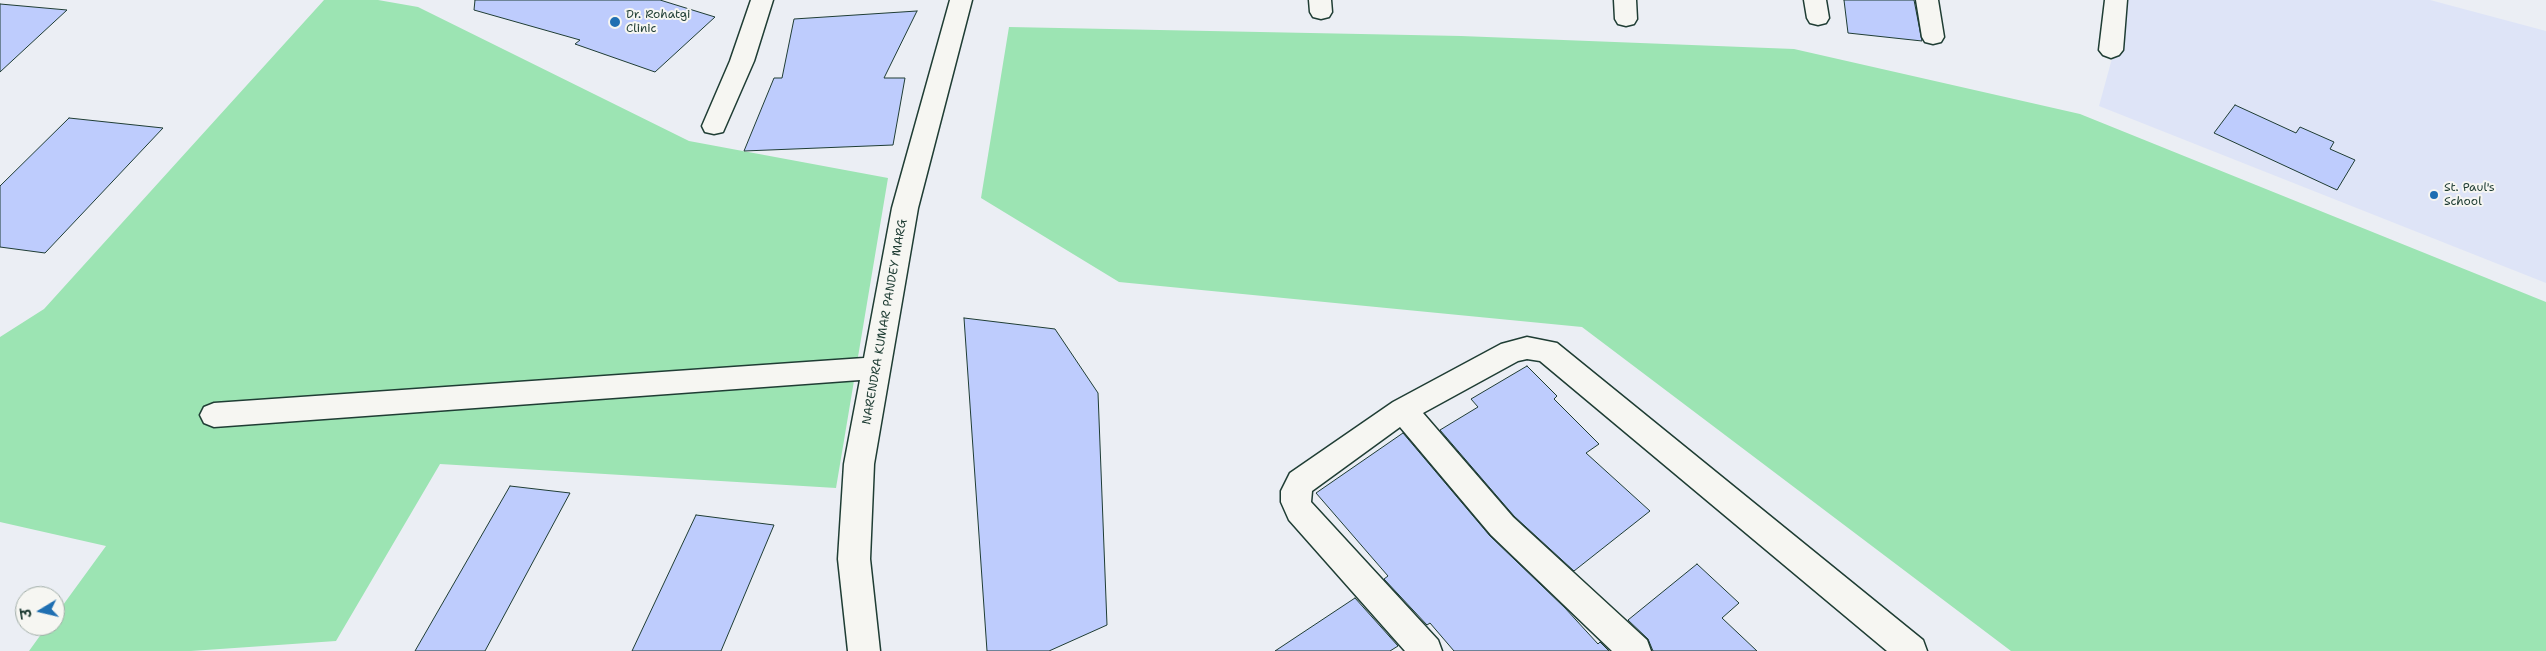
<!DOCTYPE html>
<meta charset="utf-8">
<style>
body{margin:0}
#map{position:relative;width:2546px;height:651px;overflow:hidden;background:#ebeef4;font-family:"Shantell Sans","Playpen Sans Deva",sans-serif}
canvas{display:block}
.north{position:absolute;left:15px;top:586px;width:50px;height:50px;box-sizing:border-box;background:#f6f6f2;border:1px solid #a0aca6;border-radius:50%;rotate:261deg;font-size:14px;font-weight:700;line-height:20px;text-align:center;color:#1f3d34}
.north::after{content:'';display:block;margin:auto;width:18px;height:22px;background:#1f6fb2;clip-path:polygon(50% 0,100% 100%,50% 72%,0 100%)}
</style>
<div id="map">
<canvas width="2546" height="651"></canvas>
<div class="north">उ</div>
</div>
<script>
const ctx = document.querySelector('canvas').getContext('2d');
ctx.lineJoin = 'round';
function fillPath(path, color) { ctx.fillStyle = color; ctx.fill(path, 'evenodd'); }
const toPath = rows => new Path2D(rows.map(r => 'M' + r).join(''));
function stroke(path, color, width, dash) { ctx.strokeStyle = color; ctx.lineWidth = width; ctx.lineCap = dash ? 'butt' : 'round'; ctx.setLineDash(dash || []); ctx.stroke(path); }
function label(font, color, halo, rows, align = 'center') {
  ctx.font = font + ' "Shantell Sans",sans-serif'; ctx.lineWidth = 4; ctx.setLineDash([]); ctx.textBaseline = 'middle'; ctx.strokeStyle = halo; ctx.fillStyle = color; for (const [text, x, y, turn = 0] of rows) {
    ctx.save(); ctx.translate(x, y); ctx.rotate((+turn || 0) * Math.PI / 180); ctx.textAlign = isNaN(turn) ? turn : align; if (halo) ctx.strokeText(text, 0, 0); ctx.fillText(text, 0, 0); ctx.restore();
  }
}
fillPath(toPath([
 [2128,0,2430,0,2546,31,2546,283,2099,106]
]), '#dee4f7');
fillPath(toPath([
 [324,0,378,0,418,7,689,141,888,178,836,488,440,464,336,641,191,651,29,651,47,626,55,626,55,616,106,546,0,522,0,337,44,309],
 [1009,27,1461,36,1794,49,2080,114,2546,302,2546,651,2011,651,1582,327,1119,282,981,198]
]), '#9ce4b3');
const building = toPath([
 [475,0,660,0,715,17,655,72,575,44,580,40,474,10,475,0],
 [1844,0,1914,0,1922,41,1848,33,1844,0],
 [0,4,67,10,0,72,0,4],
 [917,11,884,78,905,78,893,145,744,151,774,78,782,78,794,19,917,11],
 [2235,105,2296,133,2300,127,2334,142,2330,149,2355,160,2337,190,2214,133,2235,105],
 [69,118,163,128,45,253,0,247,0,186,69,118],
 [964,318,1055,329,1098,393,1107,625,1049,651,987,651,964,318],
 [1527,366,1557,396,1554,399,1599,444,1586,453,1650,511,1574,571,1514,516,1440,430,1478,407,1471,399,1527,366],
 [1403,433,1490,536,1565,608,1598,644,1600,642,1609,651,1454,651,1430,623,1427,625,1384,579,1388,576,1316,493,1403,433],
 [510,486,570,493,485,651,415,651,510,486],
 [696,515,774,525,721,651,632,651,696,515],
 [1697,564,1739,603,1722,618,1757,651,1653,651,1648,639,1628,620,1697,564],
 [1355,598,1398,646,1390,651,1275,651,1355,598]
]);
fillPath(building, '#beccfd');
stroke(building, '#1f3d34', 1);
const minor = toPath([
 [751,0,773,0,754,61,723,132,714,134,705,132,702,126,730,61,751,0],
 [950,0,972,0,918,208,874,464,870,559,880,651,848,651,838,559,844,464,860,380,214,427,204,423,200,415,204,407,214,403,864,358,892,208,950,0],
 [1309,0,1331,0,1332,12,1329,17,1321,19,1313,17,1310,12,1309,0],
 [1614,0,1636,0,1637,19,1634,24,1626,26,1618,24,1615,19,1614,0],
 [1804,0,1826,0,1829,18,1826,23,1818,25,1810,23,1807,18,1804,0],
 [1916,0,1938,0,1944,37,1941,42,1933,44,1925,42,1922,37,1916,0],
 [2105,0,2127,0,2123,50,2119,55,2111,58,2103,55,2099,50,2105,0],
 [1527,337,1557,343,1923,640,1927,651,1887,651,1540,361,1527,359,1518,361,1423,413,1513,517,1647,640,1651,651,1612,651,1491,535,1400,427,1312,491,1311,502,1438,640,1442,651,1405,651,1289,520,1281,502,1281,491,1290,473,1393,402,1501,344,1527,337]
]);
stroke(minor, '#1f3d34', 3);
fillPath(minor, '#f6f6f2');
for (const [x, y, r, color] of [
 [615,22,6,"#1f6fb2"],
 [2434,195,5,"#1f6fb2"]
]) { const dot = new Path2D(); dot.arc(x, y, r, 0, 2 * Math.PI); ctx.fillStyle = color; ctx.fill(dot); stroke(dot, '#f6f6f2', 2); }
label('12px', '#1f3d34', '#f6f6f2', [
 ["Dr. Rohatgi",626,15],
 ["Clinic",626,29],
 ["St. Paul's",2444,188],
 ["School",2444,202]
], 'left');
label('12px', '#1f3d34', '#f6f6f2', [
 ["NARENDRA KUMAR PANDEY MARG",885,322,-80]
]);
</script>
